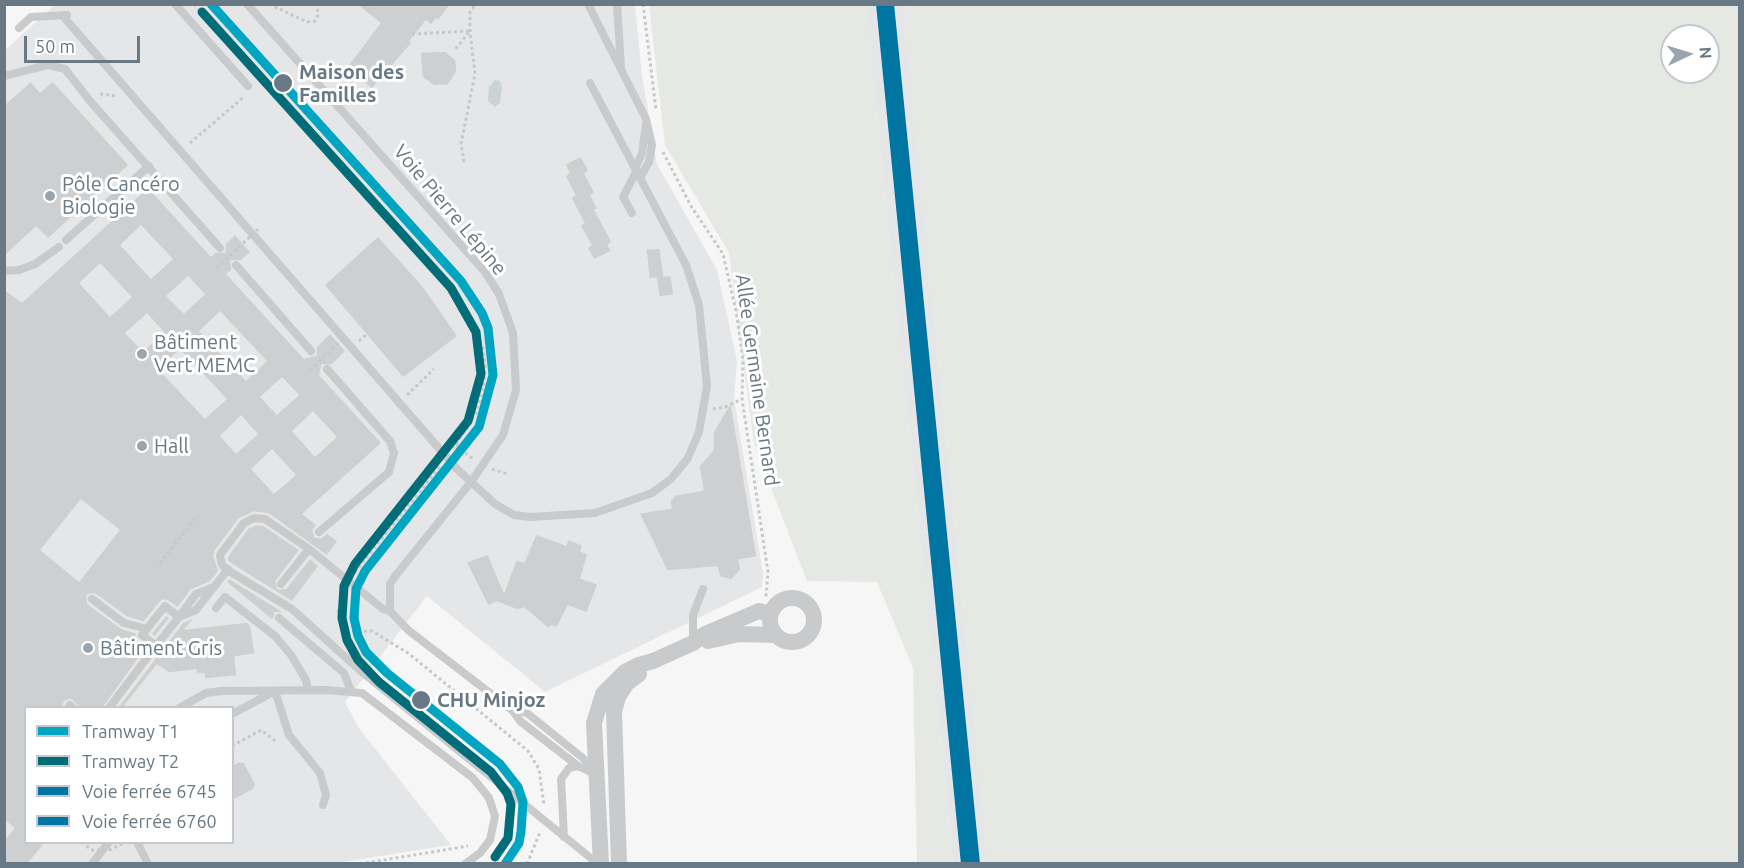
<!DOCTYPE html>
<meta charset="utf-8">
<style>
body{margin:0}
#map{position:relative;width:1744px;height:868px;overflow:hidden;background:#f6f6f6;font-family:Ubuntu,sans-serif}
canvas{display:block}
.frame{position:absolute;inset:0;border:6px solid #687884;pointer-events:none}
.legend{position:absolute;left:24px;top:706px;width:210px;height:138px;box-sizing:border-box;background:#fff;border:2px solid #c3c9ce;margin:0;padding:8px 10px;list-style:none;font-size:18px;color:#687884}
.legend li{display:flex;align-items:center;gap:12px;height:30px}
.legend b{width:30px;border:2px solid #c3c9ce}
.north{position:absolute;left:1660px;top:24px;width:60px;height:60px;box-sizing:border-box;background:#fff;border:2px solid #c3c9ce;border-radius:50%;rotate:86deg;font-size:16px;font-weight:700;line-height:24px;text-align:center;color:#687884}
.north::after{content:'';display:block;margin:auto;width:21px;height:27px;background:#9aa4ac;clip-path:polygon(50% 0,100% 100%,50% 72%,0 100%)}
.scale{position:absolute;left:24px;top:36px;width:116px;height:27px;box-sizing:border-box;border:3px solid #687884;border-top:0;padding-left:8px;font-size:18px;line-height:21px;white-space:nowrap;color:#687884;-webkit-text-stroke:4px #fff;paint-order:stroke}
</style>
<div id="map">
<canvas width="1744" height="868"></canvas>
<div class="frame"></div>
<ul class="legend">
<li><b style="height:8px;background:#00a5c2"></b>Tramway T1</li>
<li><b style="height:8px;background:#006d78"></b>Tramway T2</li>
<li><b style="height:8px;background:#0075a1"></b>Voie ferrée 6745</li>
<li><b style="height:8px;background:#0075a1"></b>Voie ferrée 6760</li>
</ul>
<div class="north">N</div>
<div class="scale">50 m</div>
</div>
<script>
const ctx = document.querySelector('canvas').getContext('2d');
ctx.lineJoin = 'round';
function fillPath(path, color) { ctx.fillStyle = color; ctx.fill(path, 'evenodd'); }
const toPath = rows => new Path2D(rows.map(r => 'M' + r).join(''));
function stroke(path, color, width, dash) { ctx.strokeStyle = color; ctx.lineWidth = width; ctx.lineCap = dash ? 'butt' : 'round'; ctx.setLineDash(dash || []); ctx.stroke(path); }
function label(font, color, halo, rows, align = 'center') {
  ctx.font = font + ' Ubuntu,sans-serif'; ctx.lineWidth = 6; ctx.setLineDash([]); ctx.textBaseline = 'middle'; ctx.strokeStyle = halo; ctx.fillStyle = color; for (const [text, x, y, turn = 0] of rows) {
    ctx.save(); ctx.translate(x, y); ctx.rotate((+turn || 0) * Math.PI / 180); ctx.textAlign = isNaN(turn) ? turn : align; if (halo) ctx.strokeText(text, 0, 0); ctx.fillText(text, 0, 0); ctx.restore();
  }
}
fillPath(toPath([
 [55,5,635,5,642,76,657,164,717,270,737,361,734,399,763,573,762,587,545,692,427,596,345,702,358,727,451,845,336,863,5,864,5,50],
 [26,708,232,708,232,842,26,842],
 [865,5,904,5,989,863,953,863]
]), '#e5e6e7');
fillPath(toPath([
 [649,5,865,5,953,863,917,863,913,668,877,582,807,581,754,444,729,253,665,145],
 [904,5,1739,5,1739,863,989,863],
 [1672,36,1708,36,1708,72,1672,72]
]), '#e5e8e3');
fillPath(toPath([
 [495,80,500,81,502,88,500,103,495,107,488,101,489,87]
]), '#ccd3d6');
const building = toPath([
 [356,4,451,4,439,20,436,19,431,25,426,21,410,41,412,43,372,89,346,68,380,23,356,4],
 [445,51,456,60,457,72,448,85,434,86,422,77,420,52,445,51],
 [31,81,40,92,53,81,129,165,48,239,36,227,4,257,4,105,31,81],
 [581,156,589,171,585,174,595,193,591,195,598,209,595,210,612,242,608,245,612,251,594,260,587,248,591,245,580,226,584,223,571,198,575,195,565,176,569,173,565,164,581,156],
 [148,187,211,256,215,252,225,252,225,244,235,234,251,252,241,261,231,261,232,270,227,274,304,358,316,355,316,347,330,333,346,351,332,365,322,365,320,375,382,443,303,514,317,525,313,530,315,537,321,538,327,533,338,541,327,556,269,514,254,512,239,519,215,551,214,556,219,571,210,582,191,590,178,608,168,601,162,600,144,622,127,617,95,594,87,595,88,604,121,628,136,633,138,640,147,647,103,708,79,708,71,699,65,701,62,708,26,708,26,843,45,843,28,864,4,864,4,840,14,828,4,820,4,289,22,302,148,187],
 [141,226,172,259,151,278,121,245,141,226],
 [100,264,131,297,110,316,80,283,100,264],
 [188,277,204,294,184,313,167,296,188,277],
 [220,312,266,361,246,380,200,331,220,312],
 [147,314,163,332,143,351,126,333,147,314],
 [180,350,226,399,205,418,159,369,180,350],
 [282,378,298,395,277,414,261,397,282,378],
 [313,412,336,437,315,456,293,431,313,412],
 [241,416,257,434,236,453,221,436,241,416],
 [272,450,295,475,274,493,252,469,272,450],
 [81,500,119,530,79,581,41,550,81,500],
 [378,236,423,286,458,336,403,378,324,285,378,236],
 [660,248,664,276,671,275,674,295,659,297,656,278,649,279,646,249,660,248],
 [731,402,757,557,739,560,741,570,731,580,720,577,717,567,667,571,639,513,671,508,670,501,675,495,703,490,699,466,713,450,713,432,731,402],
 [255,525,263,525,300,550,276,581,278,589,286,588,310,558,319,566,292,602,228,562,227,557,248,528,255,525],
 [536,534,566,545,568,539,583,545,581,551,588,554,581,578,598,584,587,613,568,606,557,628,551,626,549,629,524,608,517,610,497,602,488,606,466,562,488,554,504,592,516,560,524,562,536,534],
 [229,578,284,612,275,613,273,621,226,582,229,578],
 [166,615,170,618,155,637,151,634,166,615],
 [196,617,185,629,247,622,251,626,255,654,235,657,237,676,204,679,204,674,196,674,196,670,169,673,157,665,123,708,117,708,183,622,196,617],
 [238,762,244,762,256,785,253,790,232,801,232,765,238,762]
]);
fillPath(building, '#cdcfd0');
stroke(building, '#e6e6e6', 1.5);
stroke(toPath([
 [194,4,461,301,483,348,485,366,484,387,476,413,454,448],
 [269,4,307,22,315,21,318,15,317,4],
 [643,4,656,110],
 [412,34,470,31,454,51],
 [100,94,117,96],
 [190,143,244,97],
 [663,152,691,206,723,254,736,311,743,359,742,399,768,572,766,597],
 [464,162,461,144,475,74,470,31,470,12,476,4],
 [359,341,367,334],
 [407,395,434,369],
 [713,409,725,407,742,399],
 [456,445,473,459],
 [492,469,507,474],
 [160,563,198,515],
 [355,572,441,465],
 [347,594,338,611,344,631,372,631,408,653,528,751,539,769,544,805],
 [232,746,261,730,277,742],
 [82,842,90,849],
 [360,864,468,846],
 [527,864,540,832]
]), '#c6c8c9', 3, [3, 3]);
stroke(toPath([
 [175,4,248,86],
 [247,4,485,272,499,294,513,333,516,390,503,435,471,482,396,575,390,584,390,611,408,630,512,710,520,721,578,766,597,775],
 [588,4,646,119,652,145,649,162,641,176],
 [617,4,621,67],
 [62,15,457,469,495,504,514,515,530,517,595,513,652,493,671,479,688,458,699,432,707,386,699,305,686,265,590,83],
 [19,28,31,17,67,15],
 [4,76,48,65,65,69,90,101,220,248],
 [636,167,642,153,646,125],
 [632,213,623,197,637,170],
 [66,240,149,166],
 [236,265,311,351],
 [4,271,19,270,35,264,59,247],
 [319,532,389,472,394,453,390,441,327,369],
 [281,584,309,549],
 [92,599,124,623,147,629],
 [216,608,225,597,275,636,291,655,306,680,308,690],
 [390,611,383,609,309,549,265,519,254,518,244,523,220,555,222,565,229,571,292,609,363,673,598,864],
 [179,617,165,606,142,635,156,646,179,617,196,594,214,587],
 [179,617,196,610,228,569],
 [279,618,344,673,351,691],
 [693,643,693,615,703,589],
 [275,691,289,735,320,773,326,795,323,805],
 [68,708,70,705,73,708],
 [109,708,156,646],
 [179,708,206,693,221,691,326,690,362,693,473,778,489,798,495,816,490,840,480,853,465,864],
 [513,710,527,713,584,759,594,771],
 [232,714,275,691],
 [564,837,561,779,569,768,578,766],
 [137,842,148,864],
 [92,864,109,842]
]), '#c9cacb', 8);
stroke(toPath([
 '770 620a22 22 0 1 1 44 0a22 22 0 1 1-44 0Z',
 [708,641,739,634,775,635],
 [601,864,594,723,603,694,625,672,639,665,653,661,693,643,705,634,759,611,770,614],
 [619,864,614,712,618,697,627,683,639,674]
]), '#c9cacb', 16);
stroke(toPath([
 [217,268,258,229],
 [310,370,344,338],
 [91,850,110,850,125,842]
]), '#c6c8c9', 3, [3, 3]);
stroke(toPath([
 [889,4,975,864]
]), '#0075a1', 10);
stroke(toPath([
 [881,4,966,864]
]), '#0075a1', 10);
stroke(toPath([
 [211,4,461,281,482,313,488,328,493,375,479,427,365,571,356,589,354,618,358,636,366,652,387,673,500,764,518,787,523,802,521,832,519,843,505,864]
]), '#00a5c2', 9);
stroke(toPath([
 [202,12,451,288,476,332,481,374,468,421,355,564,344,586,342,618,347,640,358,660,379,682,491,772,507,793,511,804,508,838,495,857]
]), '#006d78', 9);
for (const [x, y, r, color] of [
 [283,83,10,"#687884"],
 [50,196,6,"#9aa4ac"],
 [142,354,6,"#9aa4ac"],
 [142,446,6,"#9aa4ac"],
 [88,648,6,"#9aa4ac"],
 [421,700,10,"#687884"]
]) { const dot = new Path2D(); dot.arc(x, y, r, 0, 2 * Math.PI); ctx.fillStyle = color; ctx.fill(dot); stroke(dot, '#fff', 2); }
label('bold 20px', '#687884', '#fff', [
 ["Maison des",299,72],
 ["Familles",299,95],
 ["CHU Minjoz",437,700]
], 'left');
label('20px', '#687884', '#fff', [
 ["Pôle Cancéro",62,184],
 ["Biologie",62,207],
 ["Bâtiment",154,342],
 ["Vert MEMC",154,365],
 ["Hall",154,446],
 ["Bâtiment Gris",100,648]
], 'left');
label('20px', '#687884', '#fff', [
 ["Voie Pierre Lépine",450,210,50],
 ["Allée Germaine Bernard",757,380,82]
]);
</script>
